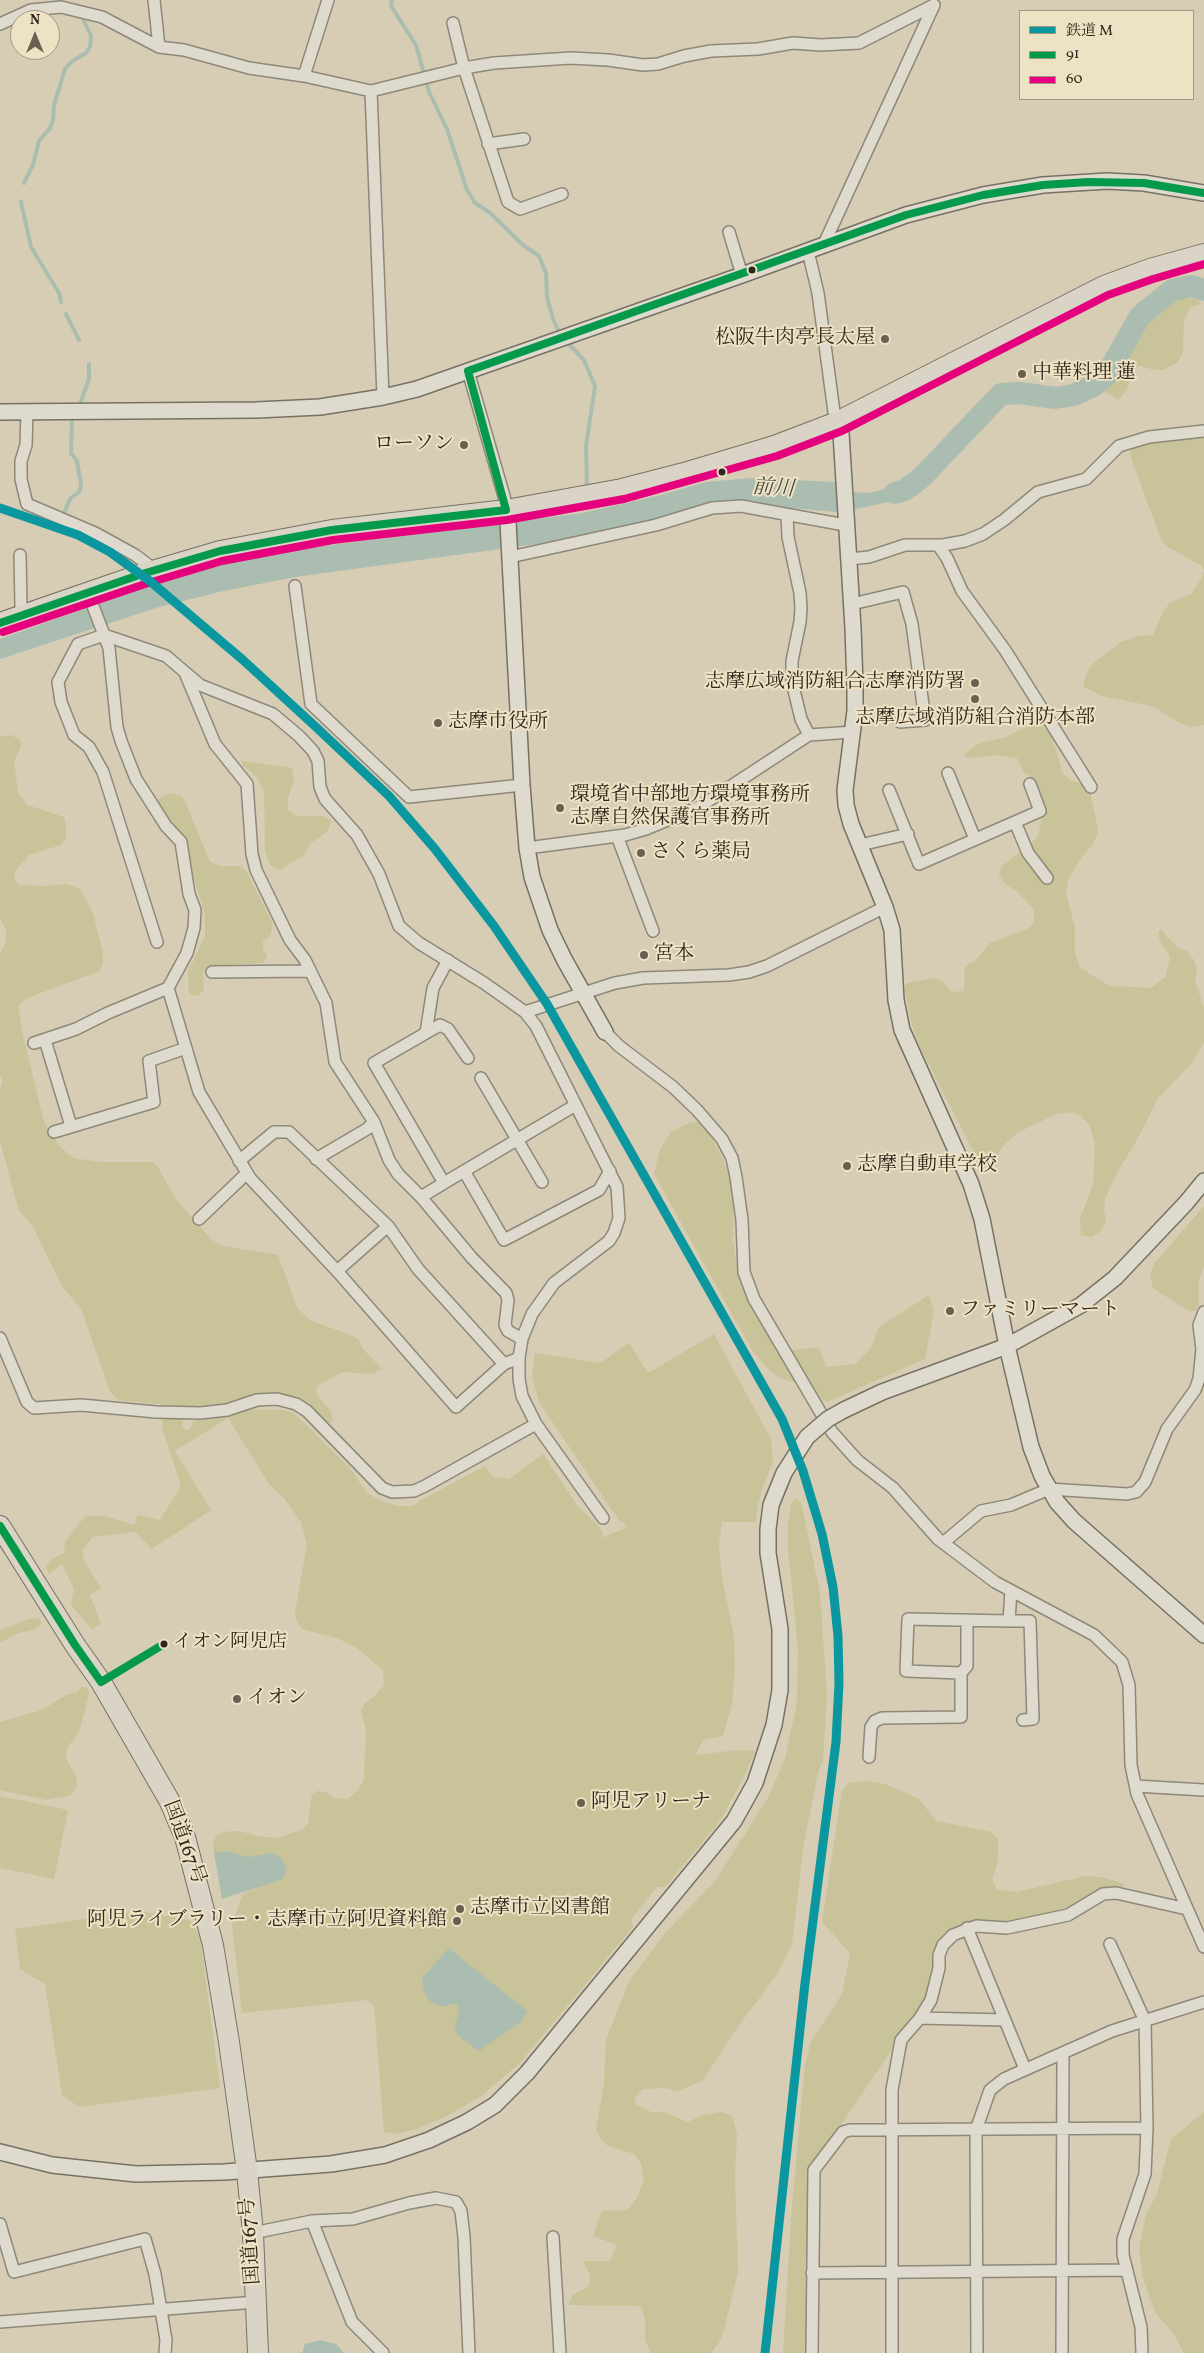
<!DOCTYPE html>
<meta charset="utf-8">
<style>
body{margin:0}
#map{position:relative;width:1204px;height:2353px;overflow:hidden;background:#d6cdb4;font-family:Vollkorn,"Noto Serif JP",serif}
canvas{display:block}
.legend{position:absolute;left:1019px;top:10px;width:175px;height:90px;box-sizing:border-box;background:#eee2c4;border:1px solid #a29781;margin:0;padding:6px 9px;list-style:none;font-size:15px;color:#30261d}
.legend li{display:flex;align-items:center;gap:10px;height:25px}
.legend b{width:25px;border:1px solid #a29781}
.north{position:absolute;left:10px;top:10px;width:50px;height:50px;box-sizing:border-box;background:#eee2c4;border:1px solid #a29781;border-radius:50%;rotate:0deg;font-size:14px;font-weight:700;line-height:20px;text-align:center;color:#30261d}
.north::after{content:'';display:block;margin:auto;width:18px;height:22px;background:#6a6052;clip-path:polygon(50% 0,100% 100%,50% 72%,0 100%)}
</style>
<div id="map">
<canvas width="1204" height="2353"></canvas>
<ul class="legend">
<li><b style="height:6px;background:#0a97a0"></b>鉄道 M</li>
<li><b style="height:6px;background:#05994c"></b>91</li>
<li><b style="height:6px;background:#e5007d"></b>60</li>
</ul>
<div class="north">N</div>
</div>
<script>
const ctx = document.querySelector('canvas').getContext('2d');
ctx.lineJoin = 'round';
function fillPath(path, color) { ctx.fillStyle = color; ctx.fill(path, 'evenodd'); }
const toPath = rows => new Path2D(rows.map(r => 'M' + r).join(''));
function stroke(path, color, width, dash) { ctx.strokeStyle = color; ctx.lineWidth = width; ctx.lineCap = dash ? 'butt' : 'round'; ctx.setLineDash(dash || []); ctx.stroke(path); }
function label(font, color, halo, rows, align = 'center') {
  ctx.font = font + ' Vollkorn,"Noto Serif JP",serif'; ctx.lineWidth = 4; ctx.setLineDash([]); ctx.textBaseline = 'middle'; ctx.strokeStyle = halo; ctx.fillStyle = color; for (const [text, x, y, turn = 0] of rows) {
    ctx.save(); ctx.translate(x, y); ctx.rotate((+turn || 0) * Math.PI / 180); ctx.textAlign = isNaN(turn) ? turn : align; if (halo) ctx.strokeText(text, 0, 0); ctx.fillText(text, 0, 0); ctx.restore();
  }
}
fillPath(toPath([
 [1184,297,1196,299,1202,304,1191,307,1184,320,1183,352,1178,362,1163,370,1154,370,1138,365,1130,375,1128,389,1118,400,1106,392,1106,385,1118,372,1149,316,1161,306],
 [1204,432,1204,725,1190,727,1178,722,1152,706,1102,696,1083,686,1088,669,1097,660,1121,642,1138,636,1153,635,1163,612,1170,603,1191,594,1202,578,1204,571,1202,566,1166,546,1161,539,1132,461,1130,452,1135,445],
 [1040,724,1045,727,1051,735,1063,774,1070,780,1085,785,1090,792,1097,824,1098,832,1093,844,1080,860,1068,880,1066,894,1075,927,1075,953,1080,968,1110,986,1151,988,1166,976,1169,962,1170,956,1160,941,1158,932,1161,929,1172,942,1180,949,1186,950,1194,960,1197,968,1195,981,1204,1008,1204,1043,1192,1063,1158,1098,1138,1138,1115,1176,1105,1199,1104,1210,1106,1220,1101,1231,1092,1237,1081,1235,1080,1219,1093,1184,1095,1144,1090,1126,1082,1117,1072,1112,1056,1114,1019,1132,1006,1143,989,1166,983,1170,921,1049,912,1025,904,988,907,983,933,978,941,980,952,992,964,991,965,966,974,962,990,943,1029,928,1034,923,1034,909,1015,890,1004,883,999,875,1001,867,1038,837,1044,805,1035,780,1024,772,1017,758,994,755,974,758,965,757,965,754,978,744,1006,737,1021,729],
 [11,735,20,740,21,747,14,761,18,792,27,805,64,817,66,825,66,838,61,845,29,855,15,871,15,880,19,885,47,886,67,884,80,889,93,913,103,953,103,963,100,971,35,995,24,1000,18,1006,23,1035,44,1122,60,1147,74,1158,98,1162,152,1162,158,1167,175,1198,211,1239,223,1246,278,1255,297,1308,311,1321,346,1333,359,1340,362,1348,381,1368,374,1374,343,1372,317,1386,316,1393,331,1412,333,1420,330,1423,324,1420,303,1402,280,1394,255,1395,223,1404,184,1407,119,1400,110,1392,82,1311,62,1286,32,1225,19,1211,0,1141,0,1089,3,1079,0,1076,0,955,6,941,6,930,0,918,0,737],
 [242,761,292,768,294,778,288,799,288,810,296,816,324,816,331,821,328,831,310,844,305,854,280,870,270,865,265,851,264,790,256,776,242,765],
 [171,793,181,796,185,801,210,862,221,866,241,866,247,873,273,924,270,936,263,941,263,949,267,957,263,963,207,966,203,974,204,989,199,995,193,996,189,993,188,972,205,936,205,914,194,879,187,844,157,801,161,797],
 [691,1122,698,1122,707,1129,722,1157,731,1180,734,1199,733,1240,737,1267,760,1323,772,1341,785,1351,819,1347,826,1367,855,1364,871,1348,879,1327,929,1295,934,1311,925,1359,827,1402,820,1398,811,1386,782,1379,771,1372,752,1350,654,1174,660,1150,671,1132],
 [1204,1206,1204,1266,1199,1280,1199,1301,1197,1310,1190,1312,1153,1288,1150,1274,1154,1264],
 [714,1334,771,1439,773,1462,762,1489,757,1509,756,1522,722,1522,719,1544,722,1578,734,1636,735,1668,732,1704,723,1736,703,1740,695,1755,737,1750,755,1751,744,1777,720,1821,665,1887,657,1887,631,1920,633,1927,519,2064,480,2097,447,2116,417,2129,395,2134,384,2132,374,2006,367,2000,242,2013,232,1924,243,1893,257,1888,272,1853,248,1857,226,1851,214,1853,213,1844,216,1836,222,1832,240,1831,257,1836,278,1838,301,1830,308,1823,312,1794,318,1791,326,1792,333,1798,348,1799,359,1789,364,1779,366,1730,361,1710,365,1703,376,1695,384,1685,383,1670,354,1646,336,1638,302,1629,296,1620,295,1612,307,1545,301,1522,283,1497,269,1484,228,1418,175,1451,211,1510,152,1549,135,1532,93,1537,82,1550,84,1561,101,1588,90,1595,101,1624,92,1629,71,1605,74,1589,62,1564,49,1574,46,1567,50,1560,64,1553,65,1542,85,1516,105,1516,134,1525,138,1515,160,1520,181,1486,163,1431,162,1418,183,1419,182,1427,186,1430,190,1430,193,1421,242,1409,284,1410,295,1414,349,1467,367,1493,381,1501,398,1506,413,1506,421,1500,485,1466,493,1477,509,1479,543,1454,578,1507,599,1526,603,1534,601,1538,628,1527,618,1519,539,1402,532,1376,535,1353,600,1363,629,1343,648,1373],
 [795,1499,800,1501,802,1506,820,1593,827,1695,823,1759,818,1773,804,1842,792,1944,778,1973,737,2028,703,2080,679,2091,662,2088,643,2089,635,2097,635,2104,651,2112,664,2112,688,2122,703,2115,722,2112,732,2116,737,2135,735,2176,738,2272,724,2329,720,2341,711,2353,651,2353,645,2340,645,2320,641,2306,568,2305,573,2295,589,2286,590,2275,583,2261,610,2261,617,2245,593,2236,602,2211,627,2210,637,2198,644,2179,641,2163,634,2154,608,2146,601,2140,596,2129,604,2084,606,2040,629,1981,666,1932,715,1881,768,1798,785,1759,797,1702,798,1649,788,1549,788,1523,791,1505],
 [39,1618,42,1623,35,1629,16,1634,0,1643,0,1630,29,1619],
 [81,1687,85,1687,89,1691,89,1694,79,1732,67,1748,66,1758,76,1777,77,1786,71,1795,46,1800,0,1790,0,1722,42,1710,66,1695,77,1692],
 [866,1781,885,1784,919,1799,936,1821,991,1832,998,1839,998,1861,992,1879,997,1890,1017,1892,1085,1876,1102,1877,1124,1884,1124,1886,1120,1889,1109,1887,1097,1891,1083,1902,1023,1921,984,1923,940,1943,933,1956,933,1974,925,2001,821,2154,812,2161,810,2167,807,2197,806,2353,783,2353,792,2205,805,2064,811,2042,842,1994,850,1953,822,1922,842,1790,849,1783],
 [0,1796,68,1810,54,1879,0,1868],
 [139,1911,190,1920,200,1937,220,2088,79,2107,62,2095,45,1984,20,1969,15,1929],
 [1204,2112,1204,2353,1184,2353,1174,2334,1155,2312,1143,2278,1139,2250,1146,2214,1157,2194,1171,2139]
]), '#c8c398');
fillPath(toPath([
 [919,475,924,484,906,498,861,508,837,512,724,502,611,531,544,543,295,577,219,592,159,607,0,659,0,639,139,589,206,568,285,551,582,513,657,496,706,482,751,478,835,482,853,492,869,493,900,485],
 [226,1851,248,1857,272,1853,282,1859,287,1869,283,1879,222,1899,214,1853],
 [449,1948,527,2011,522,2021,479,2051,457,2035,455,2026,459,2012,457,2004,451,2004,445,2007,430,2002,423,1989,422,1978],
 [320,2340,336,2344,344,2353,302,2353,305,2344]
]), '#abbdb0');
stroke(toPath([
 [392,0,391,6,416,45,429,92,447,129,467,190,475,203,489,212,523,245,539,256,546,273,547,297,553,319,560,334],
 [24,183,33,165,39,141,50,128,53,120,54,105,65,69,71,62,86,53,90,47,91,36,83,19],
 [21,202,31,247,59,293,61,302],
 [66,314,79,340],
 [565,340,584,360,595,386,586,446,587,489],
 [81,401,89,379,89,364],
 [64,513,70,499,80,491,81,485,77,461,71,453,72,422]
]), '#abbdb0', 4);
stroke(toPath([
 [895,493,905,490,922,477,1001,394,1020,393,1055,398,1074,395,1095,385,1106,376,1140,316,1172,290,1191,286,1204,290]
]), '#abbdb0', 22);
const street = toPath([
 [154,0,159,47],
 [453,23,464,68,508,202,520,209,562,194],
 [0,24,31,10,61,7,102,17,159,47,184,50,249,68,304,76,371,91,464,68,494,63,571,58,608,60,643,65,658,64,684,56,711,51,758,49,793,43,821,45,859,43,934,5],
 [304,76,328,0],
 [371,91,383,397],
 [488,144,524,139],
 [729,232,742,275],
 [824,244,934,5],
 [808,251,818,293,834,412,837,422],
 [468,371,504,496,507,514],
 [27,413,26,445,21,461,21,479,27,504,95,533,135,555,155,570],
 [787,515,788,537,800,593,801,608,800,622,792,661,792,682,801,719,809,735],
 [938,545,947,558,962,591,1005,650,1091,787],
 [20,555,21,606,23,616],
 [510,557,656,525,712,508,741,506,845,525],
 [849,559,869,557,905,545,943,545,965,541,983,534,1004,520,1038,492,1086,479,1119,446,1149,437,1204,431],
 [295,586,311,704,409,797,522,785],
 [852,604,903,592,912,624,925,720,900,722],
 [186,675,215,744,247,784,252,854,256,870,290,940,305,960,326,1003,335,1062,374,1122,389,1160,398,1174,421,1197,472,1258,506,1293,508,1300,505,1325,508,1331,522,1339],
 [948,773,975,839],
 [889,790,919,864,1040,811,1030,784],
 [1015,822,1028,853,1047,878],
 [617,836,653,931],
 [860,845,908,834],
 [527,848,625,835,646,829,699,807,809,735,853,732],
 [157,942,103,772,89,747,74,735,61,702,58,682,78,644,104,635,166,656,200,685,273,714,299,736,313,751,318,761,320,787,325,799,357,835,379,874,399,926,419,943,484,983,525,1012,536,1026,617,1187,619,1218,614,1233,609,1241,554,1283,532,1314,522,1339,519,1358,519,1379,522,1396,536,1424,603,1518],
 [212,972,309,971],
 [168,988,199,1092,250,1178,337,1271,456,1407,504,1364,519,1358],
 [525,1012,615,983,643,978,729,975,749,972,767,966,885,907],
 [605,1032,619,1046,673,1087,697,1110,722,1139,732,1158,736,1177,742,1220,744,1272,754,1299,832,1432,857,1460,893,1488,938,1539,995,1582,1094,1635,1122,1662,1129,1685,1131,1765,1137,1794,1204,1947],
 [426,1033,440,1025,448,1029,468,1058],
 [45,1040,71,1126],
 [34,1043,76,1029,108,1013,168,988,187,953,194,928,195,910,189,894,181,842,166,826,136,779,121,741,117,727,109,648,88,593],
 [481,1078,542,1182],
 [54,1132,154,1102,149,1061,186,1048],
 [316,1159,367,1129,374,1122],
 [239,1161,274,1132,289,1132,388,1226,418,1269,504,1364],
 [464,1171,504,1240,599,1190,610,1171],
 [444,1183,574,1106],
 [421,1197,444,1183,374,1063,426,1033,433,988,448,960],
 [199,1219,247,1173],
 [337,1271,388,1226],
 [0,1338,27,1402,34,1408,81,1405,156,1412,200,1413,227,1410,257,1400,277,1399,296,1404,307,1411,382,1488,392,1492,414,1491,425,1486,536,1424],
 [943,1543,981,1511,1011,1505,1049,1489,1127,1494,1136,1492,1145,1482,1167,1429,1195,1390,1199,1379,1202,1349,1199,1325,1204,1312],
 [967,1620,967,1666,961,1673,906,1671,908,1619,1009,1621,1011,1591],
 [1009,1621,1030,1621,1033,1719,1023,1720],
 [869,1757,871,1727,875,1721,882,1718,961,1717,961,1673],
 [1136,1786,1204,1790],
 [967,1928,1025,2069],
 [1110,1944,1145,2021,1147,2128,1145,2174,1123,2239,1123,2255,1141,2327,1142,2353],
 [920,2018,1005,2020],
 [312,2221,353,2219,409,2203,436,2198,456,2202,461,2211,464,2237,469,2353],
 [0,2224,14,2272,145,2239,155,2274,166,2340,165,2353],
 [253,2233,312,2221,352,2322,383,2353],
 [553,2237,560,2353],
 [812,2273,1126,2270],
 [0,2322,256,2302],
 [812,2353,814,2170,843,2132,850,2130,1147,2128],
 [892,2353,892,2090,901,2040,920,2018,931,2000,939,1968,939,1955,943,1945,953,1935,976,1926,1007,1928,1068,1915,1103,1894,1116,1893,1187,1909],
 [977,2353,976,2130,990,2090,1004,2079,1112,2031,1204,2002],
 [1062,2353,1063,2053]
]);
const secondary = toPath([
 [0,412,256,410,320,407,383,397,417,389,742,275,906,215,983,195,1043,185,1107,181,1144,183,1204,193],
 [837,422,841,433,853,628,855,685,855,711,845,790,846,805,851,824,885,907,892,930,896,1000,902,1030,971,1184,982,1219,1007,1346,1031,1447,1042,1476,1057,1502,1074,1521,1204,1635],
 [508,522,522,785,527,848,532,877,550,930,564,959,605,1032],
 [844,1410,882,1392,1007,1346,1081,1305,1115,1278,1186,1203,1204,1181],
 [0,2152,52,2165,136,2174,224,2172,331,2164,385,2155,429,2140,467,2122,495,2105,527,2073,734,1821,755,1783,774,1725,780,1690,780,1629,768,1553,768,1529,771,1505,784,1473]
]);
const highway = toPath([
 [0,623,142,574,220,551,332,530,506,510,622,489,684,473,774,446,837,422,1104,286,1150,269,1204,254],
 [0,1526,75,1645,101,1682,169,1800,185,1837,213,1945,229,2042,247,2171,253,2233,258,2353]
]);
stroke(street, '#8e8879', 14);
stroke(secondary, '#777164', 18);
stroke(highway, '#777164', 22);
stroke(street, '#dedace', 11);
stroke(secondary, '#dedace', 15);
stroke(highway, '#d9d4c5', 20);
const secondaryBridge = toPath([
 [784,1473,807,1437,828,1419,844,1410]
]);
stroke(secondaryBridge, '#777164', 18, []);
stroke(secondaryBridge, '#dedace', 15);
stroke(toPath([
 [0,623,142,574,220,551,332,530,506,510,468,371,906,215,983,195,1043,185,1088,182,1144,183,1204,193],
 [0,1526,75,1645,101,1682,164,1644]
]), '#05994c', 8);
stroke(toPath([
 [3,632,145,584,222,561,333,540,507,520,624,499,777,456,842,431,1108,295,1153,279,1204,264]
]), '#e5007d', 8);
stroke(toPath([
 [0,508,78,535,110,552,151,582,243,660,317,728,389,796,435,849,494,926,547,1004,782,1419,803,1471,822,1534,833,1587,838,1636,839,1683,836,1742,805,1983,765,2353]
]), '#0a97a0', 9);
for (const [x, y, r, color] of [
 [752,270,4.5,"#30261d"],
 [885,339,5,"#6a6052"],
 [1022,374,5,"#6a6052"],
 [464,445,5,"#6a6052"],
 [722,472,4.5,"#30261d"],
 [975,683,5,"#6a6052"],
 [975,699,5,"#6a6052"],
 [438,723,5,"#6a6052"],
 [560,808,5,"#6a6052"],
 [641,853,5,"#6a6052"],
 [644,955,5,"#6a6052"],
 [847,1166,5,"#6a6052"],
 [950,1311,5,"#6a6052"],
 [164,1644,4.5,"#30261d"],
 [237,1699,5,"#6a6052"],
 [581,1803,5,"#6a6052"],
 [460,1909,5,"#6a6052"],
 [457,1921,5,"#6a6052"]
]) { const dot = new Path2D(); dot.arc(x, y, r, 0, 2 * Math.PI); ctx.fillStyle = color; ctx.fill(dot); stroke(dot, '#eee2c4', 2); }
label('19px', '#30261d', '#eee2c4', [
 ["イオン阿児店",173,1644]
], 'left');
label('20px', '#30261d', '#eee2c4', [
 ["松阪牛肉亭長太屋",875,339,"right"],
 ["中華料理 蓮",1032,374],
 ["ローソン",454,445,"right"],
 ["志摩広域消防組合志摩消防署",965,683,"right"],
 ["志摩広域消防組合消防本部",975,719,"center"],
 ["志摩市役所",448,723],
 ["環境省中部地方環境事務所",570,796],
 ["志摩自然保護官事務所",570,819],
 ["さくら薬局",651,853],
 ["宮本",654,955],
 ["志摩自動車学校",857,1166],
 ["ファミリーマート",960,1311],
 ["イオン",247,1699],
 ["阿児アリーナ",591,1803],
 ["志摩市立図書館",470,1909],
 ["阿児ライブラリー・志摩市立阿児資料館",447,1921,"right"]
], 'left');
label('20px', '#30261d', '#eee2c4', [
 ["国道167号",183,1843,70],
 ["国道167号",252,2241,-94]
]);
label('italic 21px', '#4a4a42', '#eee2c4', [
 ["前川",773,490,4]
]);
</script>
